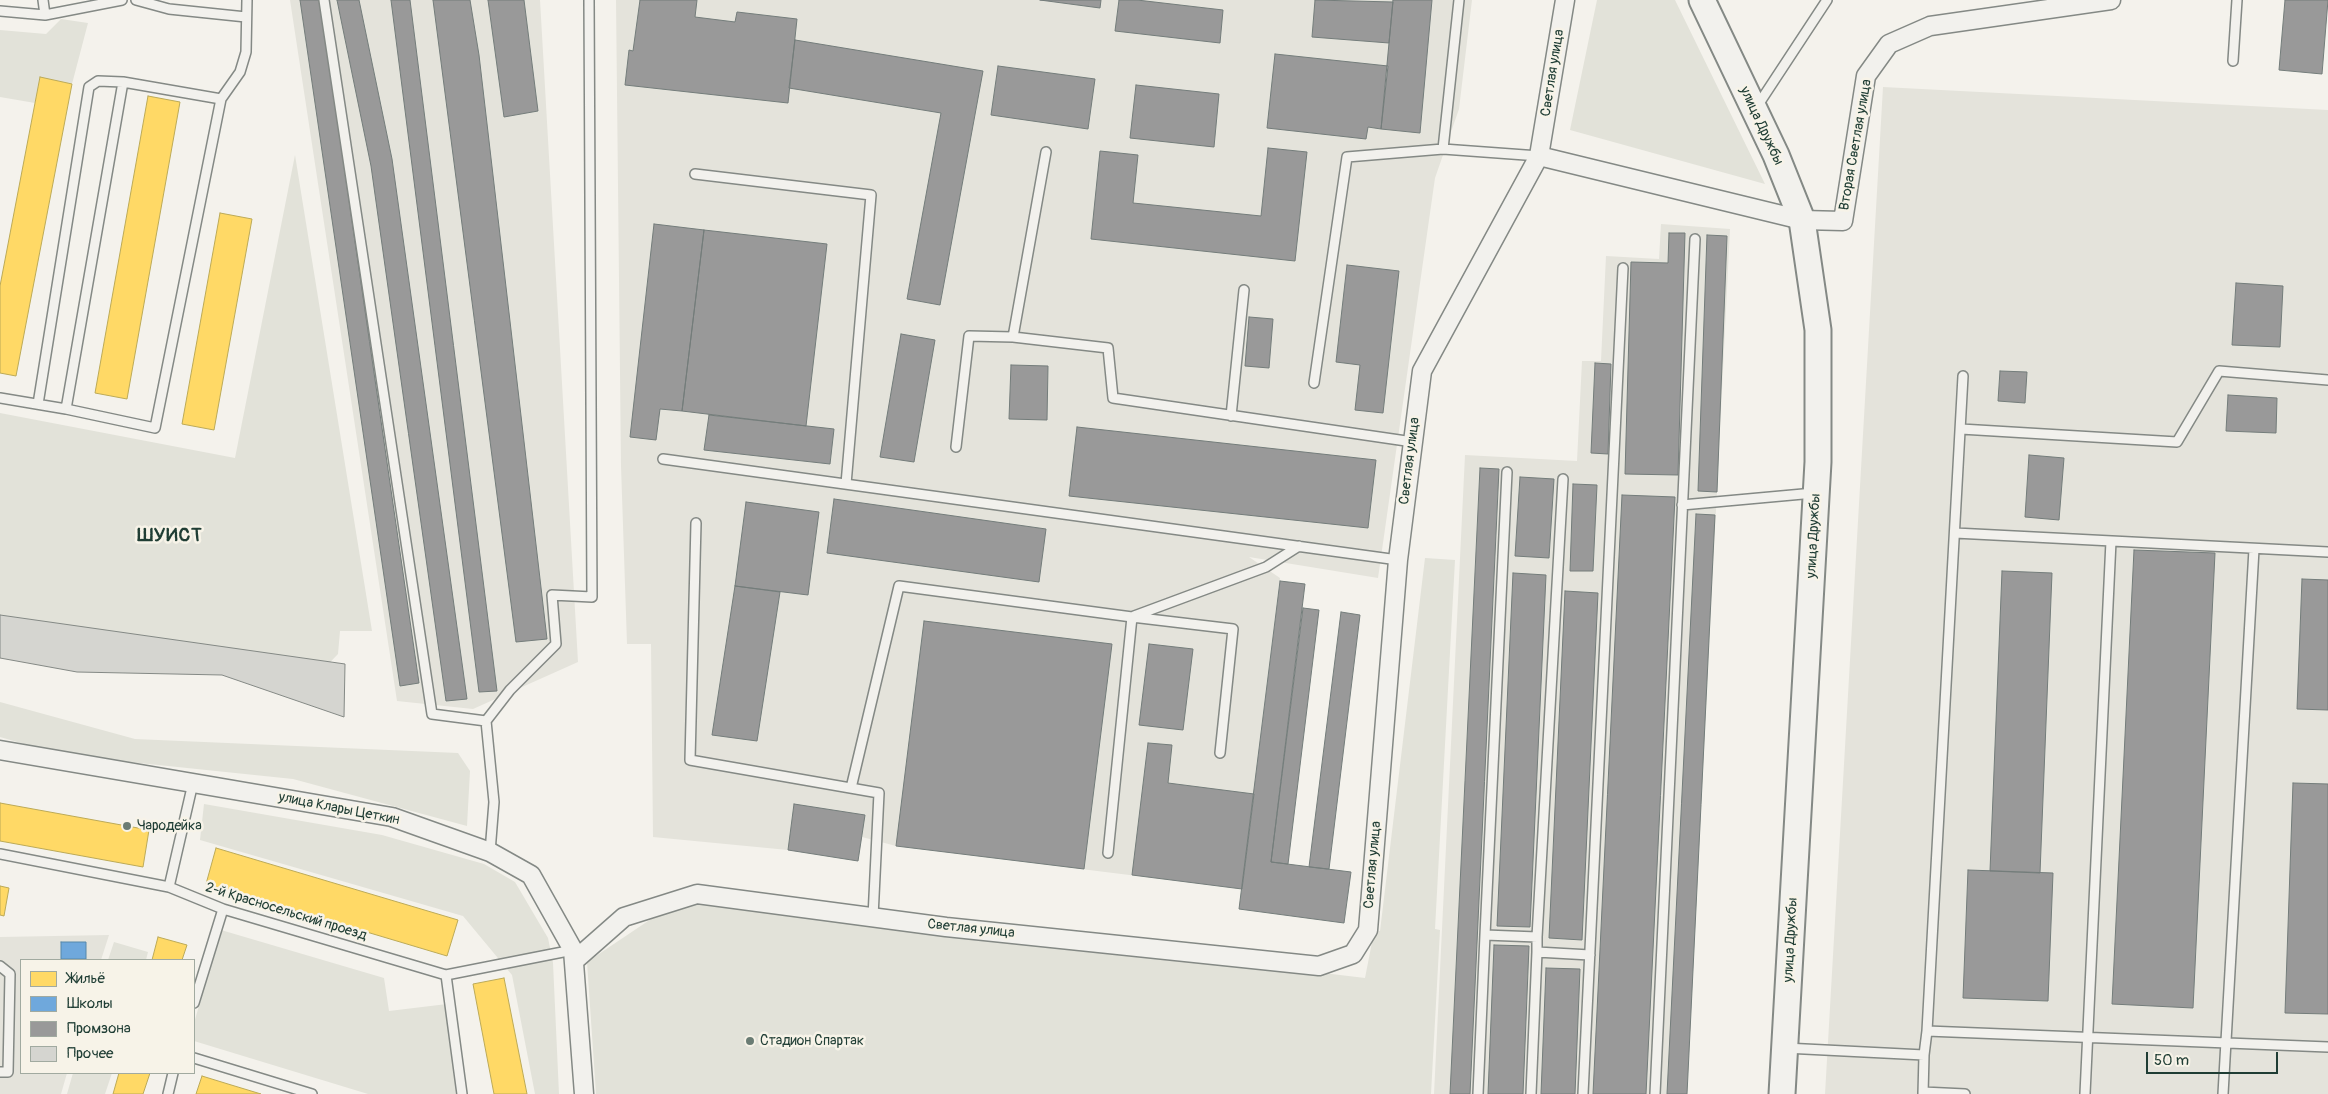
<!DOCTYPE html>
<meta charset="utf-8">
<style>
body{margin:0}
#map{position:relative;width:2328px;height:1094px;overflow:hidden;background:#f4f2ec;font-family:Pangolin,sans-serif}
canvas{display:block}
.legend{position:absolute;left:20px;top:959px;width:175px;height:115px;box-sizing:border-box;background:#f7f3e8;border:1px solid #a1aaa0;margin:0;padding:6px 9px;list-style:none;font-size:15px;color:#1f3d34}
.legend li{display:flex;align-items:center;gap:10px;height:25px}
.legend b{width:25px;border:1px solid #a1aaa0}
.scale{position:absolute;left:2146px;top:1052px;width:132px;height:22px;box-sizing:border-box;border:2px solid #1f3d34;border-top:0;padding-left:6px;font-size:15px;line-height:18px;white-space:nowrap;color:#1f3d34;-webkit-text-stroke:4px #f7f3e8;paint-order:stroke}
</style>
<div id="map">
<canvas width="2328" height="1094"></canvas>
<ul class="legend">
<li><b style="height:14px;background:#ffd966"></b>Жильё</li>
<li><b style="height:14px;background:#6fa8dc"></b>Школы</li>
<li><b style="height:14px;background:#999"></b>Промзона</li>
<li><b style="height:14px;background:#d5d5d0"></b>Прочее</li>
</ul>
<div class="scale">50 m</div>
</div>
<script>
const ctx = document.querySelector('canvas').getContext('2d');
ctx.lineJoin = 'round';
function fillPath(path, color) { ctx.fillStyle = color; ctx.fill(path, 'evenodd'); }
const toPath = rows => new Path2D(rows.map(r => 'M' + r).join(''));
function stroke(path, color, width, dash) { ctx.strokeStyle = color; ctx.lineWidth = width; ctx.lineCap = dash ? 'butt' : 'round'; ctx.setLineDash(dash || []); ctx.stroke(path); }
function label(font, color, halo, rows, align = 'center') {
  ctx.font = font + ' Pangolin,sans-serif'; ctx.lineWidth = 5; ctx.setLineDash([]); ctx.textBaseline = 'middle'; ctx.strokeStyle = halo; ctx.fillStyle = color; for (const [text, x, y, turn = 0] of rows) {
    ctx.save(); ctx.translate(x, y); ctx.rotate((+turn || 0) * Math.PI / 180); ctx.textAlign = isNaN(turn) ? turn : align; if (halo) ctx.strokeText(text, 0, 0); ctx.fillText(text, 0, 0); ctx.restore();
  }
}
fillPath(toPath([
 [290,0,540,0,578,662,473,709,397,701],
 [616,0,1472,0,1459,109,1435,178,1378,578,1249,557,1280,578,1242,889,896,846,862,837,858,861,788,850,653,837,651,644,627,644,621,466],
 [1883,87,2328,110,2328,1094,1825,1094],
 [1661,224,1730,229,1687,1094,1434,1094,1465,455,1577,461,1582,361,1601,361,1606,256,1659,259],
 [109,935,101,960,21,960,21,1073,67,1073,61,1094,0,1094,0,937]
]), '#e4e3db');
fillPath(toPath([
 [1597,0,1675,0,1765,184,1570,130],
 [61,19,88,23,72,84,40,78,35,103,0,97,0,30,46,34],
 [295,155,372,631,340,631,338,654,314,679,0,623,0,413,235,458],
 [1425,558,1455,560,1435,929,1440,930,1431,1094,596,1094,587,962,657,915,693,903,723,901,1365,978,1374,932,1380,931],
 [0,702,135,739,458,753,470,771,467,826,293,779,62,755,0,737],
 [204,804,382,835,484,864,515,882,548,938,553,963,559,1094,535,1094,512,975,463,916,200,840],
 [221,930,384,978,389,1011,447,1004,458,1094,368,1094,194,1041,194,1023],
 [114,942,148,952,146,960,108,960],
 [73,1073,112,1073,105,1094,67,1094]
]), '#e2e2d9');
const homes = toPath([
 [40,77,72,84,16,376,0,373,0,286,40,77],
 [148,96,180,102,127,399,95,393,148,96],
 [220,213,252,219,214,430,182,424,220,213],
 [0,803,149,830,143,867,0,841,0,803],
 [216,848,458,920,447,956,206,884,216,848],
 [0,886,9,888,4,916,0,915,0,886],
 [158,937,187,945,182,960,152,960,158,937],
 [504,978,527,1094,494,1094,485,1047,473,984,504,978],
 [119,1073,150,1073,143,1094,113,1094,119,1073],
 [202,1076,228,1084,261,1094,196,1094,202,1076]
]);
fillPath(homes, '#ffd966');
stroke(homes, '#bcaa57', 1);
const schools = toPath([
 [61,942,86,942,86,959,61,959,61,942]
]);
fillPath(schools, '#6fa8dc');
stroke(schools, '#5788aa', 1);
const industry = toPath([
 [300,0,320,0,419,683,400,686,300,0],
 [337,0,359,0,392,159,467,699,446,701,371,166,337,0],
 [391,0,410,0,497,691,479,692,391,0],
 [433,0,470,0,479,55,547,639,516,642,433,0],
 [488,0,524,0,538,111,504,117,488,0],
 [640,0,697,0,695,17,735,22,737,12,797,19,788,103,625,85,629,50,633,51,640,0],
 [1040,0,1101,0,1100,8,1040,0],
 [1119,0,1137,0,1223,10,1220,43,1115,31,1119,0],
 [1315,0,1393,2,1389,43,1312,37,1315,0],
 [1393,0,1432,0,1420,133,1381,129,1393,0],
 [2285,0,2328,0,2322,74,2279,70,2285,0],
 [795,40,983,71,940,305,907,299,941,113,789,88,795,40],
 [1275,54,1388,66,1381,129,1368,127,1366,139,1267,128,1275,54],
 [998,66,1095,79,1088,129,991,115,998,66],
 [1136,85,1219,94,1214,147,1130,138,1136,85],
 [1268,148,1307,152,1295,261,1091,239,1100,151,1138,155,1133,203,1261,216,1268,148],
 [654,224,704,230,682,411,660,409,656,440,630,437,654,224],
 [704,230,827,244,806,426,682,411,704,230],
 [1669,233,1685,233,1678,475,1625,474,1631,262,1668,263,1669,233],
 [1707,235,1727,236,1717,492,1698,491,1707,235],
 [1347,265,1399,271,1383,413,1355,410,1360,365,1336,362,1347,265],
 [2236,283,2283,286,2280,347,2232,345,2236,283],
 [1249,317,1273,319,1269,368,1245,366,1249,317],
 [901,334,935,340,914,462,880,457,901,334],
 [1595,363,1611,364,1608,454,1591,453,1595,363],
 [1011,365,1048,366,1047,420,1009,419,1011,365],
 [2000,371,2027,372,2025,403,1998,401,2000,371],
 [2228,395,2277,398,2276,433,2226,431,2228,395],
 [709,415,834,429,830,464,704,450,709,415],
 [1077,427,1376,460,1368,528,1069,496,1077,427],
 [2029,455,2064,458,2059,520,2025,517,2029,455],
 [1480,468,1499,469,1470,1094,1450,1094,1480,468],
 [1520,477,1554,479,1549,558,1515,556,1520,477],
 [1573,484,1597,485,1593,571,1570,571,1573,484],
 [1622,495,1675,497,1646,1094,1593,1094,1622,495],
 [834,499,1046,529,1039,582,827,553,834,499],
 [746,502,819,512,808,595,735,586,746,502],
 [1696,514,1715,515,1687,1094,1667,1094,1696,514],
 [2134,550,2215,553,2193,1008,2112,1004,2134,550],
 [2002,571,2052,573,2040,873,1990,871,2002,571],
 [1513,573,1546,575,1530,927,1497,926,1513,573],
 [2302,579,2328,580,2328,710,2297,709,2302,579],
 [1280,581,1305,584,1271,862,1351,872,1344,923,1239,909,1280,581],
 [735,586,780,592,757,741,712,735,735,586],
 [1565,591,1598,593,1582,940,1549,938,1565,591],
 [1303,608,1319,610,1288,864,1271,862,1303,608],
 [1341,612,1360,615,1329,869,1309,867,1341,612],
 [924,621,1112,644,1084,869,896,846,924,621],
 [1149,644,1193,649,1183,730,1139,725,1149,644],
 [1148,743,1172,745,1168,783,1254,794,1242,889,1132,875,1148,743],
 [2293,783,2328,784,2328,1014,2285,1013,2293,783],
 [794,804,865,815,858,861,788,850,794,804],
 [1968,870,2053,873,2048,1001,1963,998,1968,870],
 [1494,945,1529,946,1523,1094,1488,1094,1494,945],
 [1546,968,1580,969,1575,1094,1541,1094,1546,968]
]);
fillPath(industry, '#999');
stroke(industry, '#747d7b', 1);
const building = toPath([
 [0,615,345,664,344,717,222,675,77,672,0,658,0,615]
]);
fillPath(building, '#d5d5d0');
stroke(building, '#848985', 1);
const lane = toPath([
 [43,0,45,15],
 [136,0,169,9,246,17],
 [324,0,432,714,486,721],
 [1459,0,1443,149,1539,156],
 [0,11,45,15,122,0],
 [2233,61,2237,0],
 [1756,108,1827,0],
 [1046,152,1013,337,1108,348,1113,398,1413,442],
 [695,174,871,195,846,484],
 [1314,383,1347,157,1443,149],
 [0,398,66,409,155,428,221,99,240,72,246,52,247,0],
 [38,404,89,87,98,81,123,82],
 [66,409,123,82,221,99],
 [1231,416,1244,290],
 [1961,429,2177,442,2219,371,2328,380],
 [956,447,969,336,1013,337],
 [663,459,1398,560],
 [1682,505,1814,493],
 [696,523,690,760,879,793,873,917],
 [1955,533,2328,552],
 [1134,616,1266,567,1299,546],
 [1132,617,1233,629,1220,753],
 [851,788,899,586,1132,617,1108,853],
 [490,852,494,802,486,721,510,690,556,644,552,595,592,597,589,0],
 [0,854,169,887,223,909,446,975,573,950],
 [169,887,193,783],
 [1485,935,1507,472],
 [1537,937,1563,479],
 [0,966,10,974,8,1072,0,1072],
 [446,975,462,1094],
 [194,1003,223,909],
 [1927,1031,1963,376],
 [1785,1048,1924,1055,1923,1094],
 [1924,1055,1927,1031,2328,1047],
 [194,1058,312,1094],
 [1923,1092,1965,1094],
 [168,1094,173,1073],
 [1478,1094,1485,935,1537,937,1537,952,1590,955],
 [1531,1094,1537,952],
 [1583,1094,1623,268],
 [1655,1094,1695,239],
 [2085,1094,2111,541],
 [2223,1094,2254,549]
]);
const street = toPath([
 [1539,156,1802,220,1843,221,1866,76,1889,44,1930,26,2111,0],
 [0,750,392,817,490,852,531,875,573,950,584,1094],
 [574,961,624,917,697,894,946,927,1319,966,1353,954,1368,930,1398,560,1422,371,1539,156,1565,0]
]);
const secondary = toPath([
 [1702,0,1776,155,1802,220,1818,330,1818,462,1782,1094]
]);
stroke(lane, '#848985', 12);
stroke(street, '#848985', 21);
stroke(secondary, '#848985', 29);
stroke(lane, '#f2f1ed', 9);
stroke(street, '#f2f1ed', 18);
stroke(secondary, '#f2f1ed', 25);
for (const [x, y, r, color] of [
 [127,826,5,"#6a7c74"],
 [750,1041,5,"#6a7c74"]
]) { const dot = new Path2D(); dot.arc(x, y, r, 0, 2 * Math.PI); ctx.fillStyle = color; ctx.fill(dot); stroke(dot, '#f7f3e8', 2); }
label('14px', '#1f3d34', '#f7f3e8', [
 ["Светлая улица",1553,73,-81],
 ["улица Дружбы",1761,126,65],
 ["Вторая Светлая улица",1856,145,-80],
 ["Светлая улица",1410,461,-83],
 ["улица Дружбы",1814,536,-87],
 ["улица Клары Цеткин",339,809,11],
 ["Светлая улица",1373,865,-85],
 ["2-й Красносельский проезд",286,912,17],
 ["Светлая улица",971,929,6],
 ["улица Дружбы",1791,940,-87]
]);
label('14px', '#1f3d34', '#f7f3e8', [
 ["Чародейка",137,826],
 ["Стадион Спартак",760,1041]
], 'left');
ctx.letterSpacing = '1px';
label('bold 19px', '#1f3d34', '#f7f3e8', [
 ["ШУИСТ",170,536]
]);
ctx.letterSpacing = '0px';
</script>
